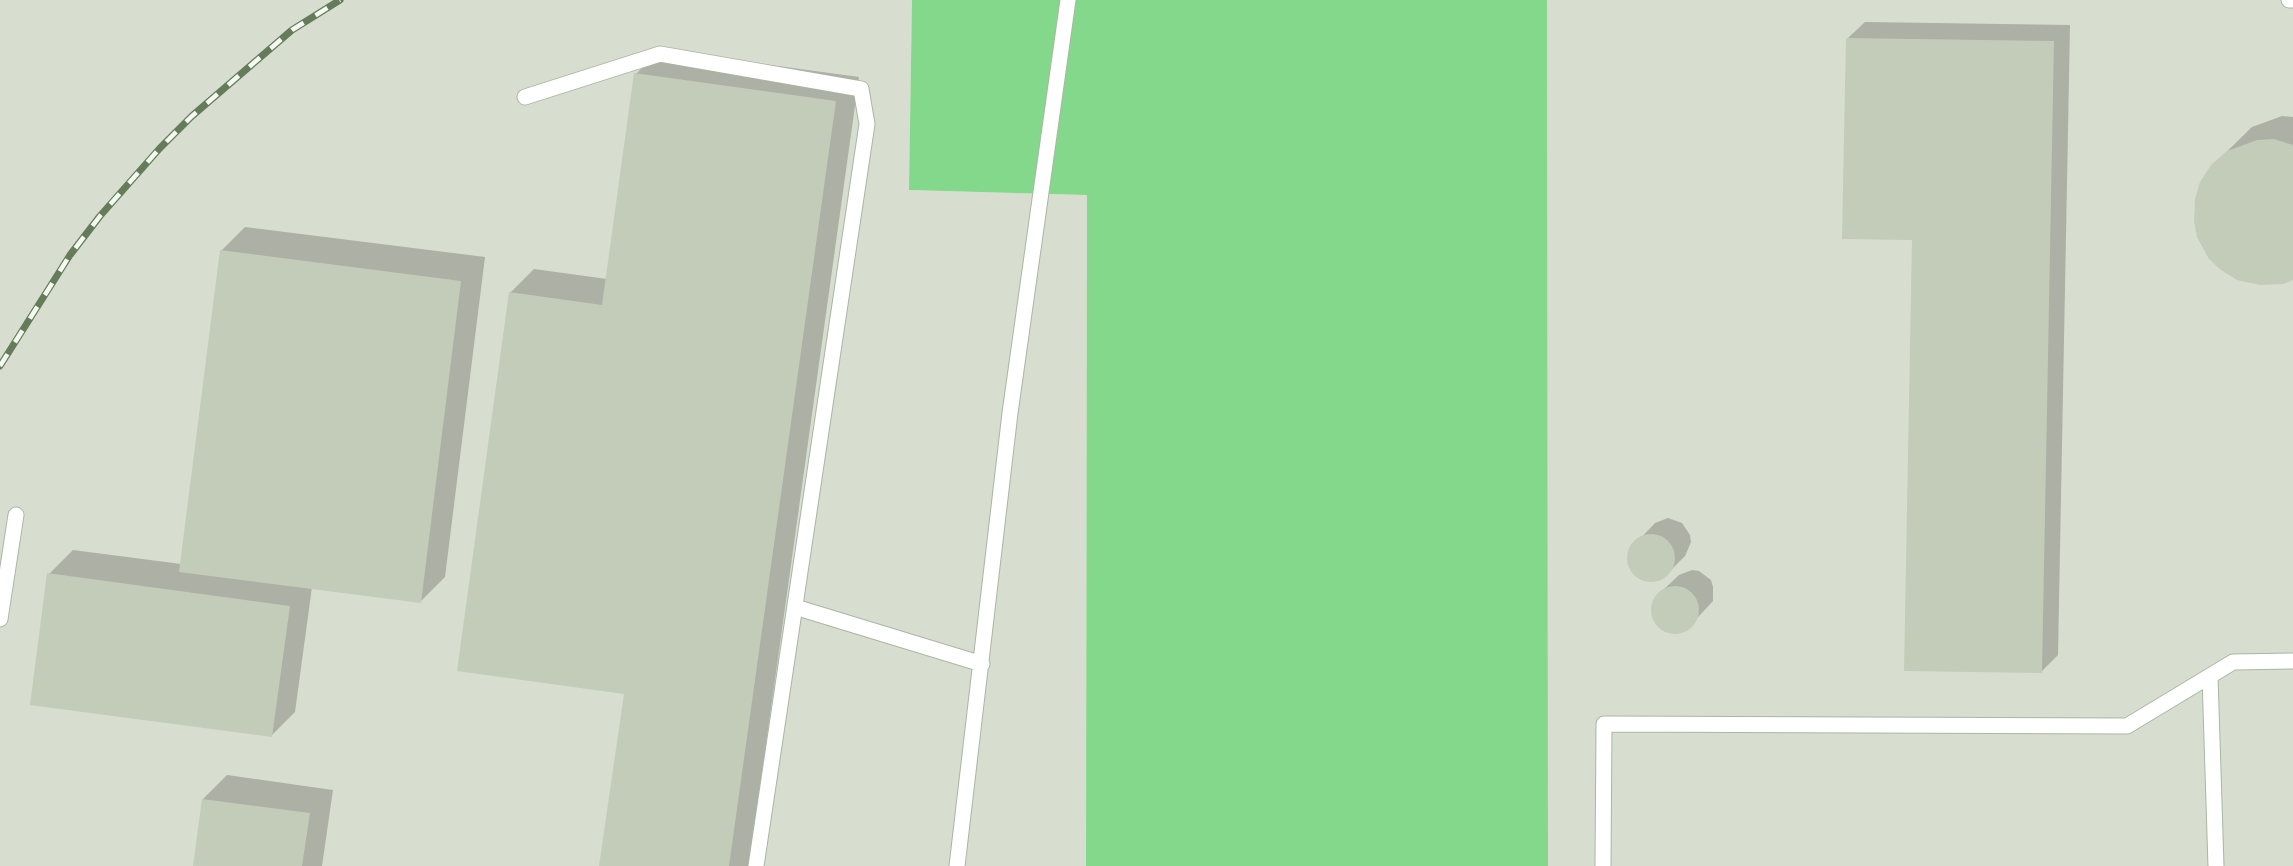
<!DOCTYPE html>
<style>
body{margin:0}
canvas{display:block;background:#e7ede1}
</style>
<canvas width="2293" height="866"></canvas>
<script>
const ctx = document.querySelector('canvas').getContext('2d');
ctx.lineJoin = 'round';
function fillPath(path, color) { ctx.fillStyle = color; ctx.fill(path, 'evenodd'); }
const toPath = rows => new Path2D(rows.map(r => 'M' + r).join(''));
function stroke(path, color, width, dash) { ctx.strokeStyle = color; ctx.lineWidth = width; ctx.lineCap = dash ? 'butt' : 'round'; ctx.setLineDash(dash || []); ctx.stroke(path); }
fillPath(toPath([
 [0,0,912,0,909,190,1087,195,1086,866,0,866],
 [1547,0,2293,0,2293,866,1548,866]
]), '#d7ddcf');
fillPath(toPath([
 [912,0,1547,0,1548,866,1086,866,1087,195,909,190]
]), '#83d88c');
fillPath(toPath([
 [1865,22,2070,25,2058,655,2041,672,1914,238,1848,38],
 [660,50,859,77,749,866,601,866,625,693,510,293,534,269,607,279,636,74],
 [2282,116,2293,117,2293,278,2212,166,2252,127],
 [245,227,485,257,445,577,421,601,312,587,295,712,271,736,49,574,73,550,181,564,221,251],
 [1668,518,1682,523,1690,535,1691,542,1685,556,1668,573,1662,577,1648,580,1635,573,1629,560,1630,553,1638,541,1655,523],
 [1692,570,1699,571,1711,580,1713,587,1713,601,1686,630,1671,632,1664,630,1655,620,1653,605,1661,592,1679,575],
 [227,775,333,790,322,866,194,866,203,799]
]), '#0003');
fillPath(toPath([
 [1846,38,2054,41,2042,673,1904,671,1912,240,1842,239],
 [634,73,836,101,729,866,599,866,624,694,457,671,509,292,602,305],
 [2274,139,2293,145,2293,280,2283,284,2260,285,2237,280,2221,270,2209,259,2197,237,2194,221,2195,199,2200,182,2211,165,2227,151,2257,140],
 [220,250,461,281,421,603,179,572],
 '1627 558a24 24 0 1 1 48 0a24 24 0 1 1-48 0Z',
 [47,573,290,606,272,737,30,705],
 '1651 610a24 24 0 1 1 48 0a24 24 0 1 1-48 0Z',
 [202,799,310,813,302,866,193,866]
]), '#c2ccb9');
const service = toPath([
 [2289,0,2293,0],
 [525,97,660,54,861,89,867,124,756,866],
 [795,607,982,664],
 [0,619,16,515],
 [2210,676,2216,866],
 [957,866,1010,413,1068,0],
 [1603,866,1604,724,2127,726,2233,662,2293,661]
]);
stroke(service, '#abb6a3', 17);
stroke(service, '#fff', 15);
const rail = toPath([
 [0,366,70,255,100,216,160,148,192,116,292,30,340,0]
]);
stroke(rail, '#657c5a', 7);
stroke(rail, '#f6f9f2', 4.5, [14]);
</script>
